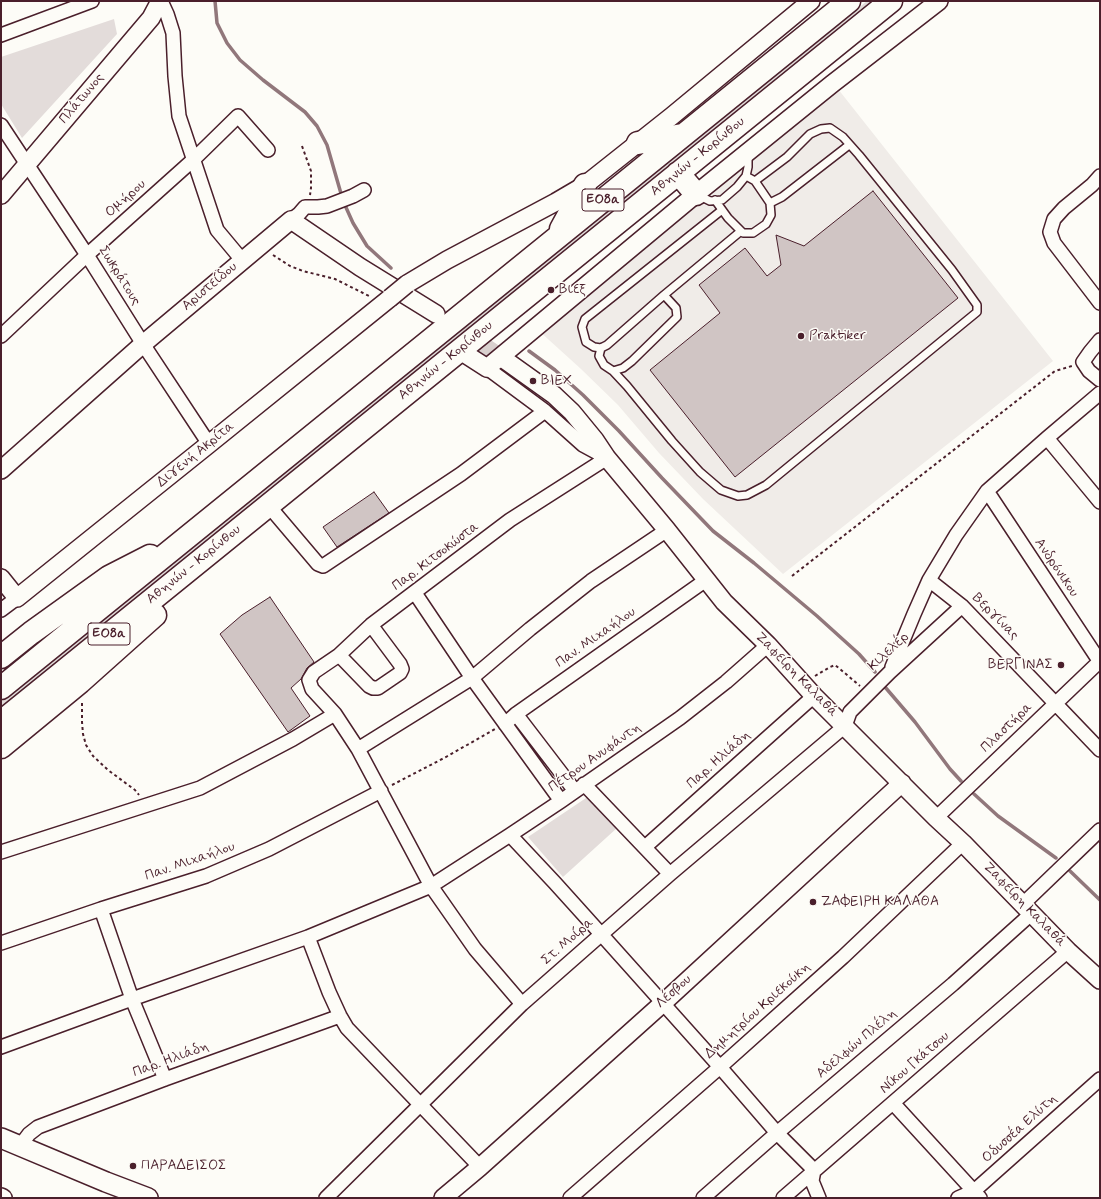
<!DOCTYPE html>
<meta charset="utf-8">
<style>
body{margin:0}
#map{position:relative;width:1101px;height:1199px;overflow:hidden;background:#fdfcf7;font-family:Mynerve,sans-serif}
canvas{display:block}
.frame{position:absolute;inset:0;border:2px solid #4a1f2b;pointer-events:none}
</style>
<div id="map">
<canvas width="1101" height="1199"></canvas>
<div class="frame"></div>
</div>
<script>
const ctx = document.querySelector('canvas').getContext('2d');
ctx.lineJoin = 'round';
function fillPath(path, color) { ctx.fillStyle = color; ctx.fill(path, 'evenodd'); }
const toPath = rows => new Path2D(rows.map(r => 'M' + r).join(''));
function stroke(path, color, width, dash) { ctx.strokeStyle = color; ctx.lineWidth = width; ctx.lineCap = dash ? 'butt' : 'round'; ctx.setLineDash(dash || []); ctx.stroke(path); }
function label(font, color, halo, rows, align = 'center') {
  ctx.font = font + ' Mynerve,sans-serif'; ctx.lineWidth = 3; ctx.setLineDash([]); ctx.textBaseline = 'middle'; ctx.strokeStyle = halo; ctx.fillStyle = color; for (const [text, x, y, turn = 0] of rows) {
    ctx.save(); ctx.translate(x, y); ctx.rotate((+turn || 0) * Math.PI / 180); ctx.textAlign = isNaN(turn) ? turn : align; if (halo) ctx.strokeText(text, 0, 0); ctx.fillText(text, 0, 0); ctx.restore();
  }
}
fillPath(toPath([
 [838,89,1053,361,783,574,703,499,659,453,618,405,581,369,538,330]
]), '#f0ece8');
fillPath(toPath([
 [867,1,875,1,1,707,1,702],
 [114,19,117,34,22,138,1,104,1,57],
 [589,796,617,828,563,877,528,837]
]), '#e3dcda');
stroke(toPath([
 [215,1,217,23,227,43,240,60,263,80,305,112,317,126,327,145,342,197],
 [344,203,353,223,367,246,391,268],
 [529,351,555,370,583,395,619,431,662,478,713,531,754,563,817,616,859,654,875,672],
 [885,687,915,722,950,769,961,781],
 [974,794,998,816,1056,858],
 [1070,871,1100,900]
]), '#91777b', 3.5);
const building = toPath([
 [873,191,958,298,735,477,650,370,720,313,699,285,745,248,767,276,781,265,776,235,804,246,873,191],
 [374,492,389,513,337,547,323,527,374,492],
 [270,597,314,662,307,668,301,679,291,688,310,716,288,732,220,634,242,615,270,597]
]);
fillPath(building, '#d0c5c4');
stroke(building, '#4a1f2b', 1);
stroke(toPath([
 [441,317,505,360]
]), '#d9d0ce', 17, [17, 8]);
const service = toPath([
 [698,195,710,201,722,200,737,187,746,176,748,167,748,154],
 [715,200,728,218,743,233,753,233,766,224,771,215,770,203,755,181],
 [770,203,782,197,849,145],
 [722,210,585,319,582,327,586,342,594,347,601,348,607,345,664,295,741,231],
 [601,348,599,356,604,365,613,371,623,368,632,361,677,317,676,308,664,295],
 [613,371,627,386,672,441,700,472,721,490,738,496,747,495,766,485,977,312,977,305,952,270,859,155,843,137,830,128,821,129,810,134,787,157,755,181,746,176]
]);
const minor = toPath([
 [161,1,167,14,173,33,175,76,179,116,217,230,242,260],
 [1,35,92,1],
 [1,125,87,255,143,344,209,444],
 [1100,176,1092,185,1064,208,1054,219,1050,232,1054,243,1100,303],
 [291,220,299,214,305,207,318,207,327,206,353,196,364,190],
 [1,336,87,255,193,160,238,116,268,150],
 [1100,340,1090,352,1083,362,1089,371,1100,380],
 [487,368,545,411,583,445,607,458,510,520,371,625,339,655,314,672,309,680,312,689,335,714,358,749,431,886,475,949,522,1004],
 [1047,438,1100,502],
 [987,491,1100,662],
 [268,505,318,564,323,566,461,474,545,411],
 [929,580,962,606,1100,750],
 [415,593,472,678,561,801],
 [1,610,17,598],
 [339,655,369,686,373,688,378,688,400,673,402,669,400,664,371,625],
 [892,667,914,614,929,580,956,535,987,491,1047,438,1100,393],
 [516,714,575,791],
 [505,724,516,714,706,580],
 [358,749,472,678,530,629,591,581,667,530],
 [584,784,670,874],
 [936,818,1100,661],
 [510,835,555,883,601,934,720,1067,777,1133,814,1170,812,1181,819,1198],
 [645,847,814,696],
 [1,852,200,788,293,739,335,714],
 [1022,905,1100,830],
 [101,909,132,999,165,1079],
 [308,937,329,992,340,1016,347,1028,480,1167],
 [1,943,101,909,206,876,269,849,381,791],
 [1,1047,132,999,308,937,431,886,510,835,561,801,680,718,726,682,768,645],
 [893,1103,980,1198],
 [20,1146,29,1134,38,1127,165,1079,340,1016],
 [326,1198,522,1004,670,874,845,726,850,712,890,672,962,606],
 [570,1198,720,1067,843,957,963,843],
 [703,1198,777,1133,953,984,1031,914],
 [783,1198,1068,951],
 [958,1198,974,1191,1100,1079]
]);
const tertiary = toPath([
 [1,195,123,51,151,18,160,1],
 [407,284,447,260,556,202,585,185,672,116,811,1],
 [459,350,487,368,696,194,832,84,939,1],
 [505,360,554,395,572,412,595,440,607,458,667,530,724,602,768,645,814,696,936,818,963,843,1068,951,1100,980],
 [1,470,143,344,291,220,360,267,436,314],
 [1,578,17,598,209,444,390,298],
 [1,1197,3,1198],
 [443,1198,480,1167,663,1003,902,783]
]);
const secondary = toPath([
 [1,1138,106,1182,148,1198]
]);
const trunk = toPath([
 [638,143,682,135],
 [678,173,696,194],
 [561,229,585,185],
 [1,657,31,633,109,577,150,556],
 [1,688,849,1],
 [1,722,891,1],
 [1,747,80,682,155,615]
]);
stroke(service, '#4a1f2b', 10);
stroke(minor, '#4a1f2b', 16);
stroke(tertiary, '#4a1f2b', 20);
stroke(secondary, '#4a1f2b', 22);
stroke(trunk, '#4a1f2b', 25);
stroke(toPath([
 [302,146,311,171,311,188,310,195],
 [273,255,290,266,303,271,335,279,369,296],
 [792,576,1055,371,1072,366],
 [815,676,830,667,835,665,840,669,860,686],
 [82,703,82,722,83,734,86,745,93,756,108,770,135,790,139,795],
 [392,785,446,757,495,729]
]), '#4a1f2b', 2, [3, 3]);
stroke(service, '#fdfcf7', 7);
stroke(minor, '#fdfcf7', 13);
stroke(tertiary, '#fdfcf7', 17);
stroke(secondary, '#fdfcf7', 19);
stroke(trunk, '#fdfcf7', 22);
const tertiaryBridge = toPath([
 [390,298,407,284]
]);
stroke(tertiaryBridge, '#4a1f2b', 20, []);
stroke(tertiaryBridge, '#fdfcf7', 17);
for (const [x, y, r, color] of [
 [551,290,4,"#4a1f2b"],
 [801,336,4,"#4a1f2b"],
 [533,381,4,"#4a1f2b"],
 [1061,665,4,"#4a1f2b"],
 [813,902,4,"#4a1f2b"],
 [133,1166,4,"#4a1f2b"]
]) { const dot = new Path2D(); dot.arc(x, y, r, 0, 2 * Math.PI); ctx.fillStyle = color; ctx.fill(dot); stroke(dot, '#fdfcf7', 1.5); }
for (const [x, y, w] of [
 [603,200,42],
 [109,634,42]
]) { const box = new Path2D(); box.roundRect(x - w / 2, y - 11, w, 22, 3); ctx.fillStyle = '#fdfcf7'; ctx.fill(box); stroke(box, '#4a1f2b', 1); }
label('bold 13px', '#4a1f2b', null, [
 ["ΕΟ8α",603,200],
 ["ΕΟ8α",109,634]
]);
label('14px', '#4a1f2b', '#fdfcf7', [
 ["Πλάτωνος",82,99,-50],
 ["Αθηνών - Κορίνθου",698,157,-39],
 ["Ομήρου",126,199,-42],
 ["Σωκράτους",119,276,58],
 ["Αριστείδου",210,287,-40],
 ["Αθηνών - Κορίνθου",446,361,-39],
 ["Διγενή Ακρίτα",196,455,-39],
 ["Παρ. Κιτσοκώστα",436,557,-37],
 ["Αθηνών - Κορίνθου",194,565,-39],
 ["Ανδρόνικου",1056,568,56],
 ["Βεργίνας",995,617,45],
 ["Παν. Μιχαήλου",596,638,-35],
 ["Κιλελέρ",889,652,-43],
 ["Ζαφείρη Καλαθά",796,675,46],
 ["Πλαστήρα",1007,728,-44],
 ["Πέτρου Ανυφάντη",595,758,-35],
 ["Παρ. Ηλιάδη",719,760,-42],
 ["Παν. Μιχαήλου",190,862,-19],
 ["Ζαφείρη Καλαθά",1024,905,46],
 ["Στ. Μοίρα",568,942,-41],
 ["Λέσβου",674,992,-42],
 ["Δημητρίου Κριεκούκη",758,1011,-42],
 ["Αδελφών Πλέλη",857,1044,-40],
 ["Παρ. Ηλιάδη",171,1060,-20],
 ["Νίκου Γκάτσου",915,1063,-41],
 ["Οδυσσέα Ελύτη",1020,1129,-42]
]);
label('14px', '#4a1f2b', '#fdfcf7', [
 ["Βιεξ",559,290],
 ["Praktiker",809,336],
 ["ΒΙΕΧ",541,381],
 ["ΒΕΡΓΙΝΑΣ",1053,665,"right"],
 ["ΖΑΦΕΙΡΗ ΚΑΛΑΘΑ",821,902],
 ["ΠΑΡΑΔΕΙΣΟΣ",141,1166]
], 'left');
</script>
